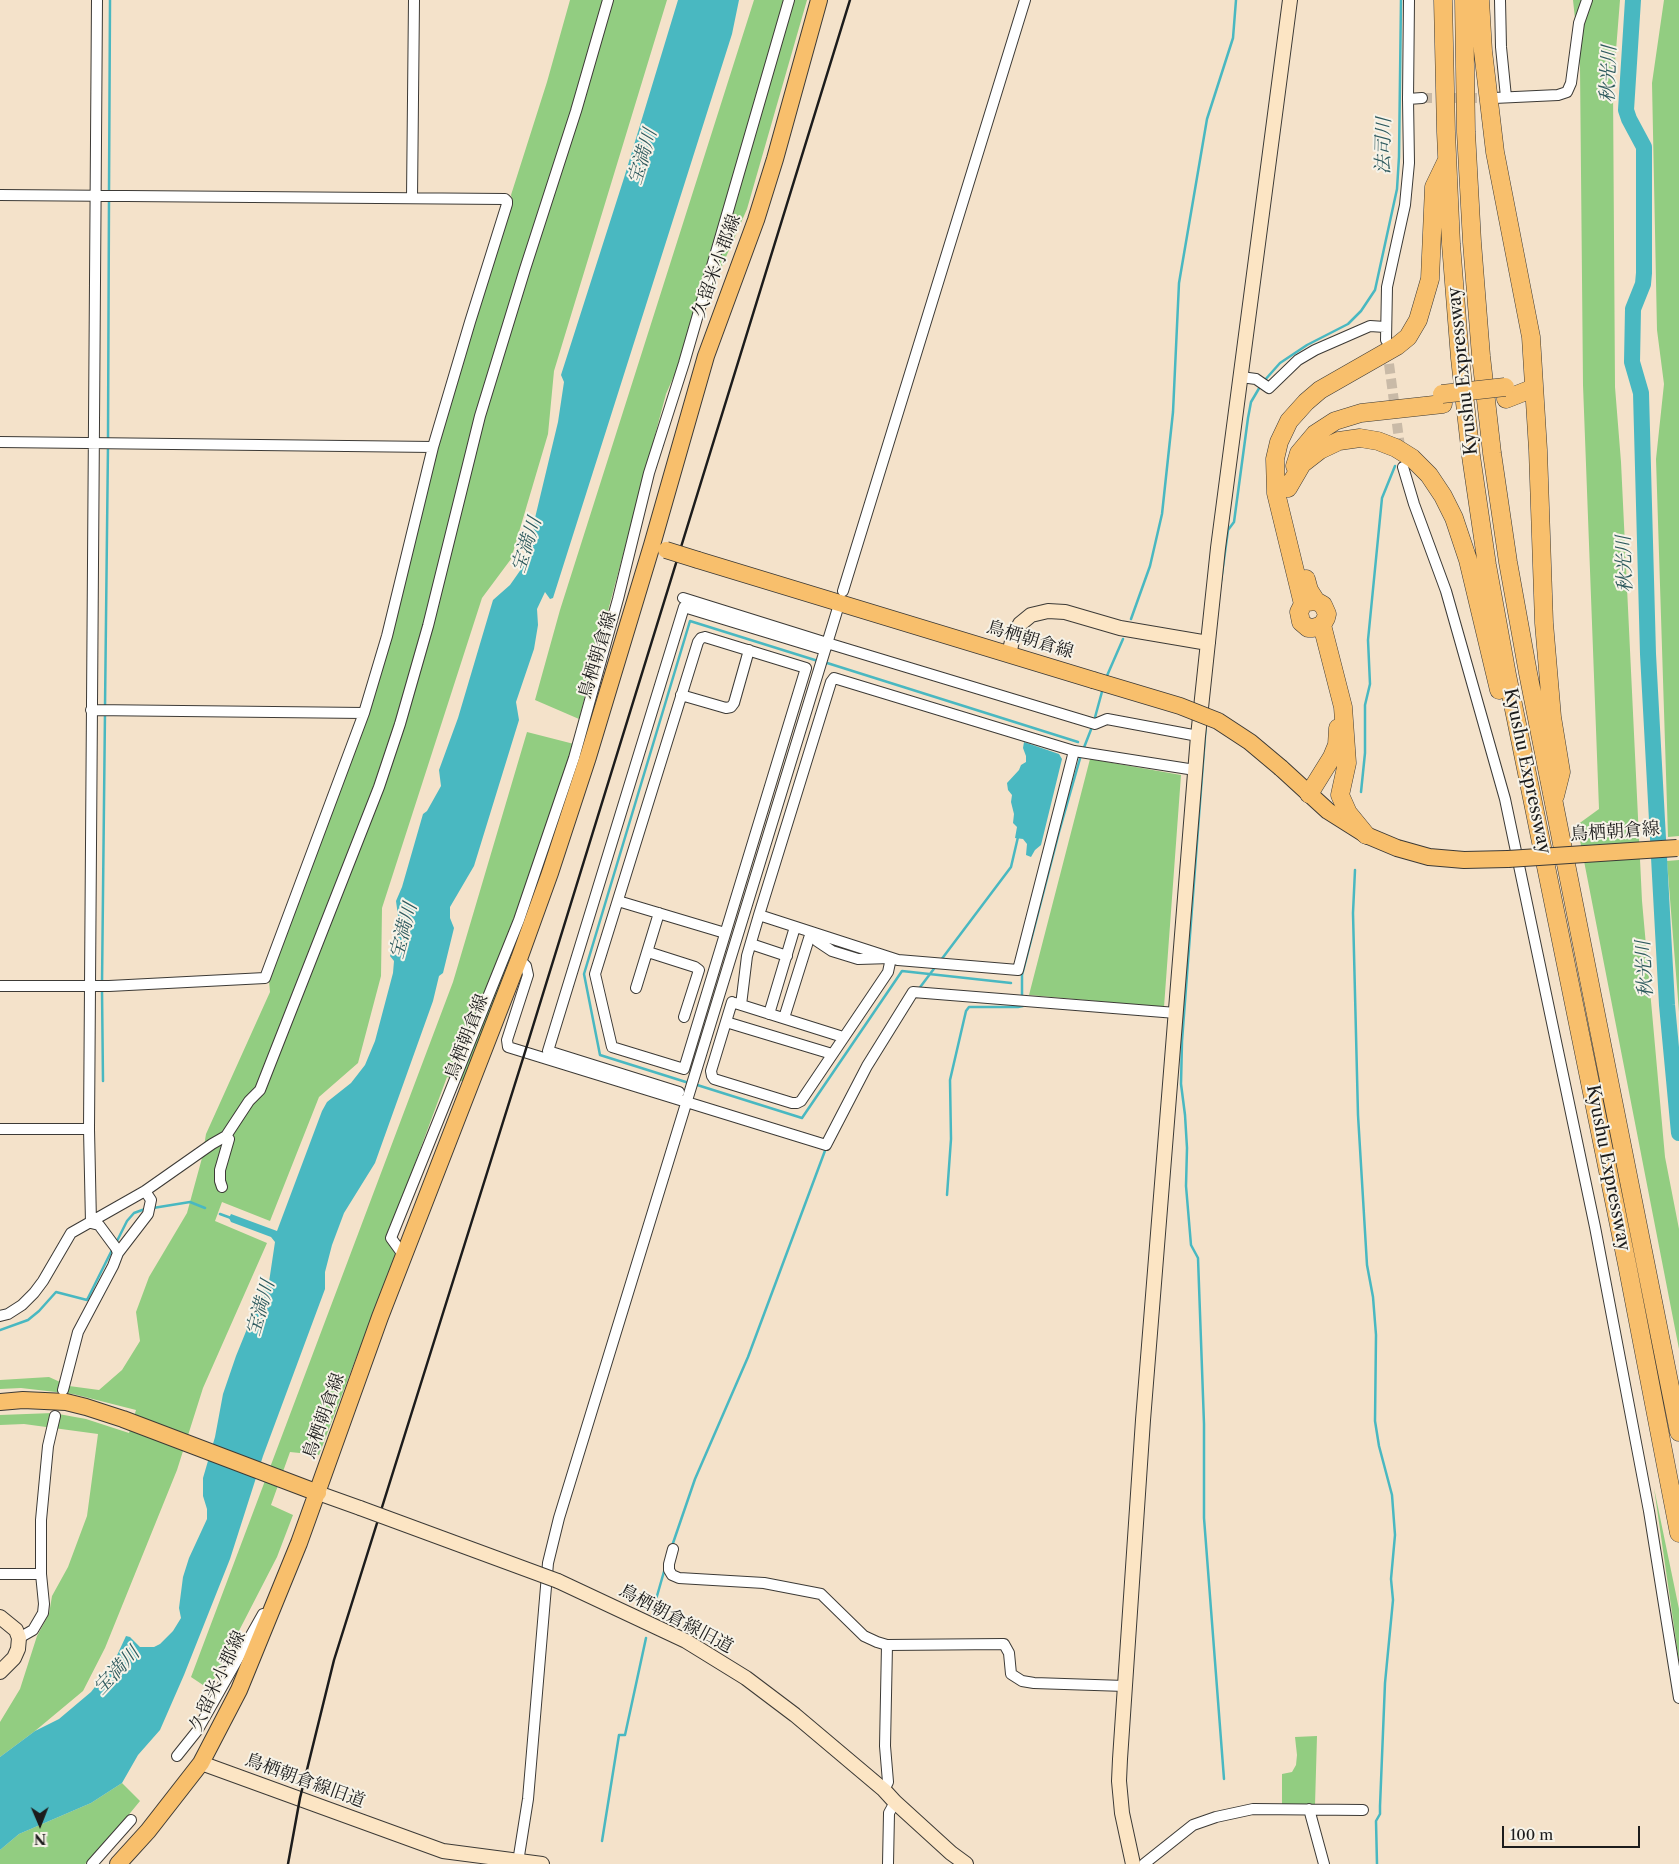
<!DOCTYPE html>
<meta charset="utf-8">
<style>
body{margin:0}
#map{position:relative;width:1679px;height:1864px;overflow:hidden;background:#f4e2ca;font-family:"Libre Caslon Text",serif}
canvas{display:block}
.north{position:absolute;left:15px;top:1799px;width:50px;height:50px;-webkit-text-stroke:4px #f7f3e8;paint-order:stroke;rotate:179deg;font-size:14px;font-weight:700;line-height:20px;text-align:center;color:#1c1c1c}
.north::after{content:'';display:block;margin:auto;width:18px;height:22px;background:#1c1c1c;clip-path:polygon(50% 0,100% 100%,50% 72%,0 100%)}
.scale{position:absolute;left:1502px;top:1826px;width:138px;height:22px;box-sizing:border-box;border:2px solid #1c1c1c;border-top:0;padding-left:6px;font-size:15px;line-height:18px;white-space:nowrap;color:#1c1c1c;-webkit-text-stroke:4px #f7f3e8;paint-order:stroke}
</style>
<div id="map">
<canvas width="1679" height="1864"></canvas>
<div class="north">N</div>
<div class="scale">100 m</div>
</div>
<script>
const ctx = document.querySelector('canvas').getContext('2d');
ctx.lineJoin = 'round';
function fillPath(path, color) { ctx.fillStyle = color; ctx.fill(path, 'evenodd'); }
const toPath = rows => new Path2D(rows.map(r => 'M' + r).join(''));
function stroke(path, color, width, dash) { ctx.strokeStyle = color; ctx.lineWidth = width; ctx.lineCap = dash ? 'butt' : 'round'; ctx.setLineDash(dash || []); ctx.stroke(path); }
function label(font, color, halo, rows, align = 'center') {
  ctx.font = font + ' "Libre Caslon Text","Noto Serif JP",serif'; ctx.lineWidth = 4; ctx.setLineDash([]); ctx.textBaseline = 'middle'; ctx.strokeStyle = halo; ctx.fillStyle = color; for (const [text, x, y, turn = 0] of rows) {
    ctx.save(); ctx.translate(x, y); ctx.rotate((+turn || 0) * Math.PI / 180); ctx.textAlign = isNaN(turn) ? turn : align; if (halo) ctx.strokeText(text, 0, 0); ctx.fillText(text, 0, 0); ctx.restore();
  }
}
fillPath(toPath([
 [570,0,667,0,554,371,548,434,511,559,482,598,382,908,381,976,358,1063,319,1097,270,1221,222,1202,215,1221,267,1243,203,1388,177,1470,105,1648,83,1691,35,1731,0,1757,0,1722,20,1689,37,1636,49,1614,52,1596,68,1567,87,1516,98,1434,24,1424,0,1425,0,1415,53,1413,86,1419,129,1433,136,1410,73,1394,21,1388,0,1389,0,1380,49,1377,69,1386,99,1390,122,1370,140,1341,136,1312,149,1277,187,1213,202,1158,206,1134,270,992,269,981,370,709,391,638,438,447,474,320,513,203,511,195,547,82],
 [754,0,807,0,747,209,666,394,579,719,535,700,560,610],
 [1573,0,1620,0,1613,88,1615,387,1621,462,1642,901,1665,1157,1679,1229,1679,1349,1577,825,1599,809,1583,385,1580,66],
 [1664,0,1679,0,1679,836,1668,837,1656,459,1664,384,1657,330,1652,83],
 [527,732,574,744,549,851,465,1082,447,1077,388,1236,396,1253,319,1455,290,1452,271,1505,293,1515,277,1557,209,1689,191,1677,453,982],
 [1090,759,1181,775,1164,1007,1029,995],
 [1679,860,1679,1012,1667,861],
 [1654,1488,1679,1609,1679,1661],
 [1317,1736,1315,1805,1282,1805,1282,1774,1292,1772,1296,1765,1297,1755,1295,1737],
 [122,1783,140,1801,95,1856,85,1864,0,1864,0,1850,19,1834,91,1803]
]), '#92cd81');
fillPath(toPath([
 [678,0,739,0,732,34,553,598,550,599,545,592,537,609,538,625,534,649,516,702,519,720,474,866,450,907,450,918,454,928,443,973,439,976,433,1001,375,1163,344,1213,332,1245,325,1272,325,1289,263,1456,230,1559,184,1675,160,1730,138,1755,122,1783,91,1803,19,1834,0,1850,0,1757,35,1731,59,1719,91,1692,113,1664,126,1636,130,1637,140,1647,154,1647,160,1644,173,1631,181,1618,179,1608,183,1577,189,1558,207,1519,207,1509,203,1496,203,1478,215,1437,223,1394,236,1356,264,1287,269,1282,275,1242,271,1237,231,1222,229,1218,231,1214,277,1231,322,1111,327,1102,351,1083,365,1065,375,1041,393,973,394,961,390,956,400,930,396,901,402,887,423,814,427,811,441,786,439,770,458,718,493,600,510,585,524,565,531,547,535,518,558,422,564,382,561,375,624,178],
 [1024,742,1059,754,1062,759,1041,845,1035,850,1031,857,1026,855,1027,844,1023,839,1015,838,1017,827,1013,823,1014,814,1011,802,1012,795,1008,790,1007,783,1019,770,1021,765,1026,762,1026,756,1023,748]
]), '#49b8c1');
stroke(toPath([
 [109,192,110,0],
 [1264,381,1280,363,1307,345,1348,324,1361,311,1375,290,1397,189,1399,157,1401,0],
 [108,439,109,197],
 [1221,581,1228,530,1234,522,1248,418,1251,402,1261,385],
 [1131,619,1150,566,1162,514,1173,412,1179,283,1207,119,1233,38,1236,0],
 [824,662,1078,742],
 [1106,678,1123,639],
 [105,707,108,445],
 [1094,721,1103,688],
 [1206,723,1182,1041,1181,1084,1185,1115,1187,1148,1186,1186,1191,1245,1198,1258,1204,1424,1204,1518,1224,1779],
 [1083,750,1092,727],
 [1361,792,1365,753,1365,705,1370,684,1368,640,1382,498,1395,466],
 [1355,870,1353,913,1358,1115,1367,1265,1373,1297,1376,1335,1375,1421,1379,1446,1392,1495,1395,1535,1391,1579,1393,1600,1385,1683,1380,1806,1380,1814,1376,1821,1377,1864],
 [941,960,1011,867,1018,837],
 [102,984,105,712],
 [102,990,103,1081],
 [918,990,936,966],
 [1022,999,1022,975,1059,832,1081,755],
 [689,1083,600,1055,584,974,690,621,818,661],
 [694,1084,802,1118,902,971,1011,983],
 [947,1195,951,1139,950,1080,966,1011,969,1007,1018,1007,1023,1006,1023,1004],
 [153,1208,190,1202,205,1208],
 [220,1214,231,1218],
 [116,1243,127,1221,134,1213,145,1209],
 [0,1330,28,1320,39,1311,56,1292,87,1300,113,1248],
 [672,1546,695,1479,748,1357,826,1148],
 [653,1610,665,1568],
 [602,1841,619,1735,625,1735,646,1638]
]), '#49b8c1', 2.5);
stroke(toPath([
 [1633,0,1626,110,1629,119,1644,147,1644,273,1643,284,1633,309,1632,362,1641,393,1648,654,1667,1005,1679,1133]
]), '#49b8c1', 16);
stroke(toPath([
 [1422,98,1493,98],
 [1387,349,1401,454]
]), '#c9baa7', 10, [10, 5]);
const street = toPath([
 [1500,0,1501,47,1506,97],
 [1494,98,1558,95,1567,92,1571,83,1579,23,1587,0],
 [1408,99,1422,98],
 [0,195,505,199,507,201,507,204,470,322,433,447,387,636,364,713,265,978,109,986,0,986],
 [412,198,414,0],
 [1386,340,1387,287,1405,205,1409,163,1408,99,1409,0],
 [1241,377,1256,379,1269,388,1298,360,1315,350,1370,326,1385,327],
 [0,442,433,447],
 [1403,467,1414,504,1446,591,1505,799,1595,1227,1649,1511,1679,1698],
 [843,591,1025,0],
 [683,598,827,643,1095,724,1107,719,1198,736],
 [705,637,806,668,684,1069,612,1047,595,974,698,642,701,638,705,637],
 [681,695,726,708,731,707,734,703,749,650],
 [91,710,364,713],
 [618,901,725,933],
 [759,915,898,960,1018,970,1074,751],
 [751,944,787,956],
 [648,952,695,967,699,970,684,1017],
 [519,959,526,966,528,975,507,1040,508,1047,826,1145,867,1066,913,992,1176,1013],
 [636,988,659,913],
 [732,1002,711,1071,712,1076,714,1079,792,1103,797,1103,801,1101,888,972,891,958,858,959,832,951,817,941,811,933],
 [735,1003,843,1037],
 [741,1005,747,956,759,915,831,682,834,678,1074,751,1195,770],
 [769,1014,795,927],
 [784,1018,811,932],
 [726,1022,832,1054],
 [679,1092,548,1051,684,607,825,650],
 [0,1129,89,1129],
 [222,1187,220,1181,220,1170,229,1139,226,1136],
 [91,1223,89,1129,90,986,97,0],
 [118,1253,148,1214,151,1200,145,1191],
 [404,1256,391,1238,519,920,574,758,618,599,649,473,684,363,789,0],
 [0,1316,8,1314,22,1305,34,1293,43,1281,71,1233,145,1191,212,1144,226,1136,249,1101,260,1090,379,787,400,724,428,626,480,416,525,269,576,111,608,0],
 [63,1390,78,1332,113,1266,118,1253,116,1248,99,1225,91,1223],
 [673,1549,669,1564,669,1570,672,1575,679,1578,764,1583,821,1594,864,1636,877,1642,887,1645,1004,1644,1009,1653,1011,1674,1022,1681,1034,1683,1125,1686],
 [0,1574,41,1574],
 [19,1638,33,1630,43,1613,44,1604,41,1574,41,1520,48,1446,55,1416],
 [177,1756,197,1731,263,1614],
 [884,1790,888,1782,885,1746,887,1645],
 [1309,1809,1324,1864],
 [518,1862,528,1799,548,1563,559,1518,837,611],
 [92,1864,131,1820],
 [888,1864,889,1813,895,1802],
 [1144,1864,1193,1825,1216,1817,1253,1809,1363,1810]
]);
const secondary = toPath([
 [1009,654,1013,637,1020,624,1031,615,1048,611,1065,612,1120,628,1208,643],
 [318,1493,360,1508],
 [558,1581,686,1641,746,1678,795,1715,884,1790,895,1802,951,1853,966,1864],
 [0,1617,16,1630,19,1638,18,1649,14,1658,0,1672],
 [201,1763,443,1851,542,1864],
 [1133,1864,1122,1813,1119,1781,1120,1759,1143,1420,1198,736,1218,548,1290,0]
]);
const primary = toPath([
 [698,560,1093,680],
 [1281,768,1328,811,1366,835,1397,848,1429,857,1464,860,1508,859],
 [0,1402,23,1400,66,1402,86,1407,123,1419,318,1493],
 [118,1864,148,1831,201,1763,239,1690,299,1543,380,1317,519,959,550,873,588,757,652,545,706,356,756,220,775,159,819,0]
]);
const highway = toPath([
 [1443,0,1446,132,1451,244,1460,358,1471,456,1487,565,1507,675,1627,1264,1679,1533],
 [1464,0,1466,132,1472,242,1481,356,1492,453,1508,562,1528,673,1679,1432],
 [1480,0,1483,51,1495,152,1531,337,1538,450,1544,623,1552,717,1561,772,1555,796],
 [1506,399,1534,388],
 [1295,466,1299,453,1315,434,1335,421,1361,413,1443,404],
 [1288,488,1302,464,1320,450,1339,441,1360,438,1378,441,1396,448,1412,458,1429,475,1443,496,1454,518,1468,560,1499,690],
 [1306,579,1309,590,1316,601,1323,605,1327,614,1326,618,1322,625,1313,628,1308,628,1301,622,1299,612,1303,604,1307,602,1316,601],
 [1303,604,1276,493,1275,459,1279,442,1289,421,1306,402,1320,390,1397,346,1408,337,1418,320,1430,279,1434,187,1447,160],
 [1322,625,1343,707,1347,763,1340,795,1348,813,1366,835],
 [1309,794,1332,757,1337,745,1338,728]
]);
stroke(street, '#3c3a36', 12);
stroke(secondary, '#3c3a36', 16);
stroke(primary, '#3c3a36', 18);
stroke(highway, '#3c3a36', 19);
stroke(street, '#fff', 10);
stroke(secondary, '#fce5c4', 14);
stroke(primary, '#f8bf6c', 16);
stroke(highway, '#f8bf6c', 18);
stroke(toPath([
 [288,1864,300,1798,334,1660,525,1052,850,0]
]), '#1c1c1c', 2.5);
const secondaryBridge = toPath([
 [360,1508,558,1581]
]);
const primaryBridge = toPath([
 [666,550,698,560],
 [1093,680,1180,706,1218,721,1250,742,1281,768],
 [1508,859,1677,848]
]);
const highwayBridge = toPath([
 [1442,394,1505,387]
]);
stroke(secondaryBridge, '#3c3a36', 16, []);
stroke(primaryBridge, '#3c3a36', 18, []);
stroke(highwayBridge, '#3c3a36', 19, []);
stroke(secondaryBridge, '#fce5c4', 14);
stroke(primaryBridge, '#f8bf6c', 16);
stroke(highwayBridge, '#f8bf6c', 18);
label('18px', '#1c1c1c', '#f7f3e8', [
 ["久留米小郡線",717,266,-70],
 ["Kyushu Expressway",1463,371,-96],
 ["鳥栖朝倉線",1030,640,17],
 ["鳥栖朝倉線",598,655,-73],
 ["Kyushu Expressway",1527,771,78],
 ["鳥栖朝倉線",1615,832,-4],
 ["鳥栖朝倉線",467,1037,-69],
 ["Kyushu Expressway",1608,1168,79],
 ["鳥栖朝倉線",324,1416,-70],
 ["鳥栖朝倉線旧道",676,1619,28],
 ["久留米小郡線",218,1681,-65],
 ["鳥栖朝倉線旧道",305,1781,20]
]);
label('italic 19px', '#2e5a5e', '#f7f3e8', [
 ["秋光川",1609,74,-88],
 ["法司川",1384,146,-89],
 ["宝満川",643,157,-73],
 ["宝満川",527,545,-72],
 ["秋光川",1625,564,-92],
 ["宝満川",404,931,-75],
 ["秋光川",1645,969,-93],
 ["宝満川",261,1308,-74],
 ["宝満川",117,1671,-47]
]);
</script>
